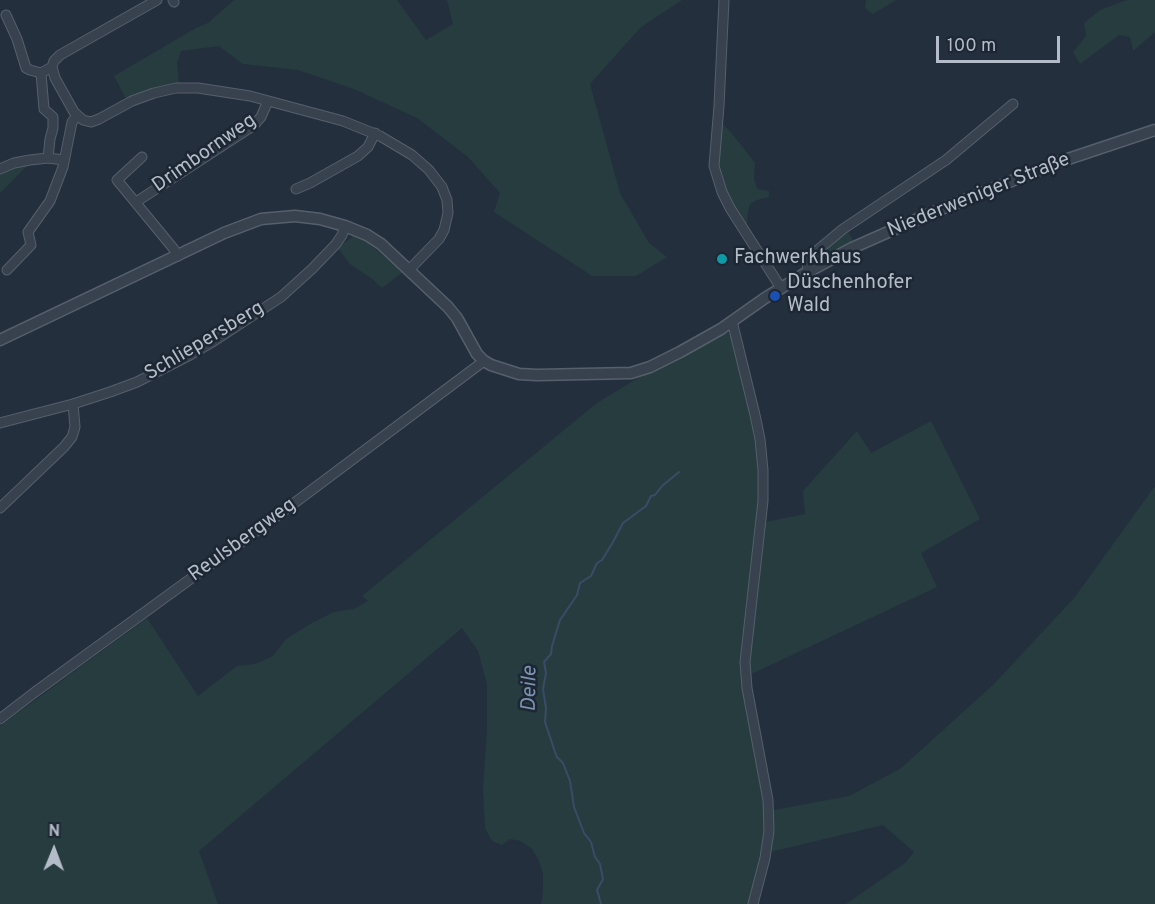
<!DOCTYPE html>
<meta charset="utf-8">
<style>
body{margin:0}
#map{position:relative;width:1155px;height:904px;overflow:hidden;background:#242f3e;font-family:Overpass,sans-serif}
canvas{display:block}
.north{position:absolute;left:24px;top:820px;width:60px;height:60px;-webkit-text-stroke:4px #1d2633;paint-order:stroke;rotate:1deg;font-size:16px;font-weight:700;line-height:24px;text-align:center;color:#b4bcc9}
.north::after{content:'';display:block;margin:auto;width:21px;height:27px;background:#b4bcc9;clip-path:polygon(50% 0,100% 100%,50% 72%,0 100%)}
.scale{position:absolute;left:936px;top:36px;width:124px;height:27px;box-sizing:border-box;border:3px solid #b4bcc9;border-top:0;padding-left:8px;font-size:18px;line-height:21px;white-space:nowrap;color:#b4bcc9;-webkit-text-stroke:4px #1d2633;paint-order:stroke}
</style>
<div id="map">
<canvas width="1155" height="904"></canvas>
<div class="north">N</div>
<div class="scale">100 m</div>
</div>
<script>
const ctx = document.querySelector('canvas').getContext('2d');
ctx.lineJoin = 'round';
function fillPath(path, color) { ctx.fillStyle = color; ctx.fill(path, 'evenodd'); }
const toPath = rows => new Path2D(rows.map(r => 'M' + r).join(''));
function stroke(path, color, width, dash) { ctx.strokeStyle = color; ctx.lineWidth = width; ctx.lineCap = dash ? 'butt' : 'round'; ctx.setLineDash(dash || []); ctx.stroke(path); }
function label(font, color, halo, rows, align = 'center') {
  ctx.font = font + ' Overpass,sans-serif'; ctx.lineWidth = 5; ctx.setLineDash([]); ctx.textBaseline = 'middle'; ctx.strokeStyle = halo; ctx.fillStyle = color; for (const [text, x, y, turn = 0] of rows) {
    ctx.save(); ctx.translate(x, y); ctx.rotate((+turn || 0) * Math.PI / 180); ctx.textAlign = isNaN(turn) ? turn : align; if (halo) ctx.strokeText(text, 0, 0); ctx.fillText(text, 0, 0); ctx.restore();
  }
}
fillPath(toPath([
 [234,0,397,0,426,40,453,24,447,0,682,0,641,27,590,84,620,193,649,243,667,257,636,276,592,276,494,212,500,193,468,157,417,118,354,89,298,70,243,64,219,46,181,51,177,63,179,84,152,89,126,99,114,76,196,28,208,23],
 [866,0,896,0,873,14,865,8],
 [1127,0,1155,0,1155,32,1133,51,1130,37,1119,35,1080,64,1073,52,1086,36,1084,23,1100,10],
 [722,124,730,131,755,163,754,179,757,189,769,191,769,197,757,200,750,204,748,211,747,223,743,227,730,208,715,155,718,125],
 [30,163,0,193,0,171],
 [847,230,855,244,815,263,812,261],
 [353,236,362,238,403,272,382,288,371,278,350,264,338,248],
 [723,332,731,334,759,439,761,523,805,514,803,491,857,431,871,453,931,421,980,519,921,553,937,587,745,677,769,811,849,796,900,769,994,684,1075,597,1155,486,1155,904,846,904,905,863,914,852,883,825,762,854,748,904,541,904,543,892,543,874,539,861,532,849,521,841,510,839,502,845,492,841,485,828,483,789,487,731,487,684,478,651,462,628,199,851,218,904,0,904,0,726,147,618,198,696,237,666,255,664,273,656,286,639,312,623,334,612,354,609,368,601,362,596,597,403,648,372]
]), '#263c3f');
stroke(toPath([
 [601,904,597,890,603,879,600,864,595,857,591,842,584,833,574,807,570,781,563,763,557,757,555,752,545,722,546,708,543,689,546,673,544,662,551,654,552,646,560,620,577,595,580,583,591,576,597,563,602,560,613,542,623,523,646,506,651,496,655,495,662,486,679,472]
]), '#394c67', 2);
const minor = toPath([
 [173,0,174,2],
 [724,0,719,106,714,166,722,192,730,208,781,288],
 [6,15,17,39,26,68,30,70,41,73,52,67,55,78,74,112,83,120,91,122,99,119,132,101,154,93,176,88,198,88,250,96,343,121,380,136,412,155,429,170,442,187,447,200,448,213,444,230,439,239,409,270],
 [52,67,54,61,60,55,157,0],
 [41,73,44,109,53,117,53,128,50,139,48,158],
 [142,157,117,180,173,248,178,256],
 [0,169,14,163,30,160,48,158,64,160],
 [296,189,310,183,358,156,368,147,375,133],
 [136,202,253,126,261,117,268,101],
 [7,270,31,245,28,232,50,201,63,167,72,122,77,116],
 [808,271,807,262,813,254,843,229,946,160,1013,104],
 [732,321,755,415,760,439,763,470,763,501,745,662,747,688,768,800,769,831,765,858,753,904],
 [0,423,73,404,110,392,137,382,190,355,214,341,281,297,312,269,336,244,342,235,345,226],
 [0,508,64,447,72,437,75,427,73,404],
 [0,719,35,692,277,516,484,361]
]);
const tertiary = toPath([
 [0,340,224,233,261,219,295,216,320,219,345,226,367,235,381,244,448,307,457,318,477,354,484,361,491,365,519,374,537,375,631,373,650,367,680,352,721,329,765,298,804,274,852,248,929,214,1059,162,1155,130]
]);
stroke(minor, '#565f6c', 11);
stroke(tertiary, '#565f6c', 13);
stroke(minor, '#38414e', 9);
stroke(tertiary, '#38414e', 10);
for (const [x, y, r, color] of [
 [722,259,6,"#0f9aa8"],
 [775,296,6,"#1a4fb4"]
]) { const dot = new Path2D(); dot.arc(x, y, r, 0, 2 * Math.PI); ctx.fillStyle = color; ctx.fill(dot); stroke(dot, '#1d2633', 2); }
label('20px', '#b4bcc9', '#1d2633', [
 ["Drimbornweg",205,154,-35],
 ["Niederweniger Straße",979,196,-22],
 ["Schliepersberg",205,342,-31],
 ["Reulsbergweg",243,541,-36]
]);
label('20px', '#b4bcc9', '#1d2633', [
 ["Fachwerkhaus",734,259],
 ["Düschenhofer",787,284],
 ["Wald",787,307]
], 'left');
label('italic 21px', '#7c92b1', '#1d2633', [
 ["Deile",531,689,-89]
]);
</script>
